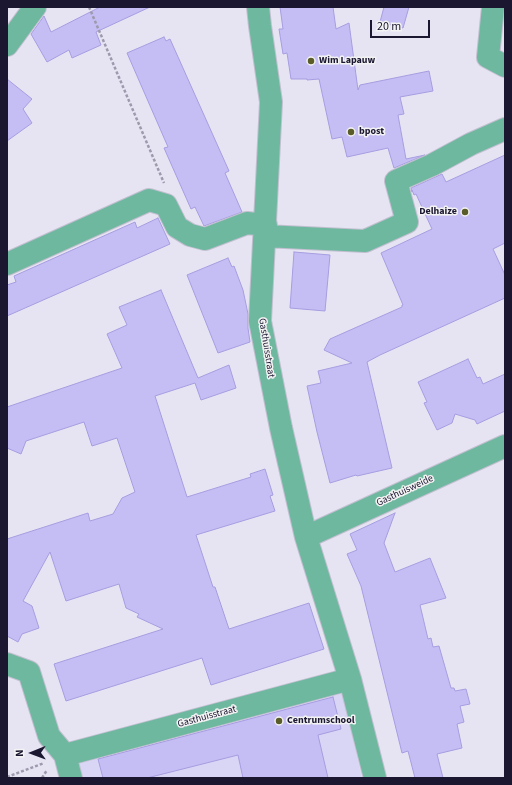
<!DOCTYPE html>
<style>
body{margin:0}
#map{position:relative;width:512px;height:785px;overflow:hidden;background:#e6e4f3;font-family:"Source Sans 3",sans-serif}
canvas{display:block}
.frame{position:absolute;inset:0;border:8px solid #1c1731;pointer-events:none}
.north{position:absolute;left:12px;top:733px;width:40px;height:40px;-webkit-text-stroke:3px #f3f3f3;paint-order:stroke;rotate:269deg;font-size:11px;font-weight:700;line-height:16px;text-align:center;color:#1c1731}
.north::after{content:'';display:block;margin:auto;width:14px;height:18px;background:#1c1731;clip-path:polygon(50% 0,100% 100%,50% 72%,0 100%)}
.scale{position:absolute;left:370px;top:20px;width:60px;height:18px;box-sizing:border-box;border:2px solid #1c1731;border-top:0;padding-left:5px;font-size:12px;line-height:14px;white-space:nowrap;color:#1c1731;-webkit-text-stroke:3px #f3f3f3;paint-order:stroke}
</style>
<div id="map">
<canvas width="512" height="785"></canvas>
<div class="frame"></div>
<div class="north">N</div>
<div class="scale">20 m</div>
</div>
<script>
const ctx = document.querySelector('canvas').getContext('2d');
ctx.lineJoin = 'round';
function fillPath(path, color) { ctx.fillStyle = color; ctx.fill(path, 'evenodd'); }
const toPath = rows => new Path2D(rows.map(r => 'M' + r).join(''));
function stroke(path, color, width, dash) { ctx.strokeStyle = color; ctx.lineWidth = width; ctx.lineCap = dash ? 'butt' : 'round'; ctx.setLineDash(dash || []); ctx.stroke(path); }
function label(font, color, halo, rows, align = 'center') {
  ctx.font = font + ' "Source Sans 3",sans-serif'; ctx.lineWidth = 3; ctx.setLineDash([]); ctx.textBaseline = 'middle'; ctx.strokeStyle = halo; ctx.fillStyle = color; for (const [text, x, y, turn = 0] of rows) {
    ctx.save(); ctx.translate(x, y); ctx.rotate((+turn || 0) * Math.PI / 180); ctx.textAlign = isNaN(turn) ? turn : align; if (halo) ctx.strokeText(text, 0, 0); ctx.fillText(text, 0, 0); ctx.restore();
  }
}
fillPath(toPath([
 [341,686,362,778,81,778,76,757]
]), '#d9d6f5');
const building = toPath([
 [100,7,150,7,96,32,101,45,72,58,69,50,47,62,31,34,44,16,51,32,100,7],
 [280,7,333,7,336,29,349,23,358,90,360,85,429,71,433,91,400,97,404,114,398,115,406,159,425,155,394,168,388,148,347,157,342,137,332,139,319,79,307,80,307,79,291,79,287,53,283,54,279,29,283,29,280,7],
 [384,7,409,7,403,28,380,22,384,7],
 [164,37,166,41,170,39,229,171,225,173,242,212,204,226,195,207,191,209,164,148,168,147,127,53,164,37],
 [7,79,32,99,23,109,32,123,7,141,7,79],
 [505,155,505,243,493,249,505,275,505,298,380,355,367,362,392,468,357,476,356,475,330,483,317,432,307,386,321,383,318,371,352,363,324,350,330,339,402,307,402,305,403,305,381,253,432,229,416,194,414,195,412,190,412,192,411,188,442,174,446,182,505,155],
 [158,218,170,244,7,316,7,285,16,282,14,276,135,222,137,228,158,218],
 [294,252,330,255,325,311,290,308,294,252],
 [228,258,232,267,234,266,243,290,248,314,248,328,250,342,218,353,187,275,228,258],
 [161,290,198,378,229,365,236,388,201,400,195,383,155,396,187,497,251,477,250,474,265,469,273,495,270,496,275,511,196,535,213,587,215,587,229,629,309,603,324,649,211,685,202,658,66,701,54,664,163,629,137,617,139,614,126,608,119,584,66,601,50,552,23,601,32,606,39,628,22,634,18,642,7,636,7,539,88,513,90,521,113,514,122,498,135,492,117,438,92,446,84,422,26,441,21,454,7,448,7,407,122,368,107,334,127,325,119,307,161,290],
 [468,359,477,378,480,377,483,384,505,374,505,411,477,424,475,420,455,414,452,423,437,430,424,403,427,402,418,382,468,359],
 [395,513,384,543,395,572,430,558,446,598,420,605,428,639,431,638,433,647,439,646,451,688,454,688,455,691,466,689,470,704,460,706,464,722,457,724,462,748,437,754,443,778,415,778,408,751,402,753,361,586,347,554,357,550,350,534,395,513],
 [333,697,341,729,318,735,328,778,243,778,238,755,147,778,103,778,98,759,333,697]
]);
fillPath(building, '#c5bef4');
stroke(building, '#a69de0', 1);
const minor = toPath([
 [258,7,260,26,271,102,260,321,281,428,306,537,350,679,375,778],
 [493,7,488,57,505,66],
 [7,45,35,7],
 [265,236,365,241,407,222,396,181,432,165,471,144,505,129],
 [7,264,149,200,166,205,177,227,190,235,205,239,247,223,266,225],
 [306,537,505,446],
 [7,664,29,672,49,736,65,755,71,778],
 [65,755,350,679]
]);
stroke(minor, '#c2bfd0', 24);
stroke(toPath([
 [89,7,164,183],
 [7,777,44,763],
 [42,778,47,770]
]), '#9d9aad', 2.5, [3, 2]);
stroke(minor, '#6eb8a0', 22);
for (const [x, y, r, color] of [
 [311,61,4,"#5a5c29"],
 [351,132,4,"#5a5c29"],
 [465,212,4,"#5a5c29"],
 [279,721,4,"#5a5c29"]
]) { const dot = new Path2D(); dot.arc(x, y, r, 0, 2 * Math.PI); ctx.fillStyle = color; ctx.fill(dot); stroke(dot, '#f3f3f3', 1.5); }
label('bold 10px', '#1c1731', '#f3f3f3', [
 ["Wim Lapauw",319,61],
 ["bpost",359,132],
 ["Delhaize",457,212,"right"],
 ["Centrumschool",287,721]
], 'left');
label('10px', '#1c1731', '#f3f3f3', [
 ["Gasthuisstraat",266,348,81],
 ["Gasthuisweide",405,491,-25],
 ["Gasthuisstraat",207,717,-15]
]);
</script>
